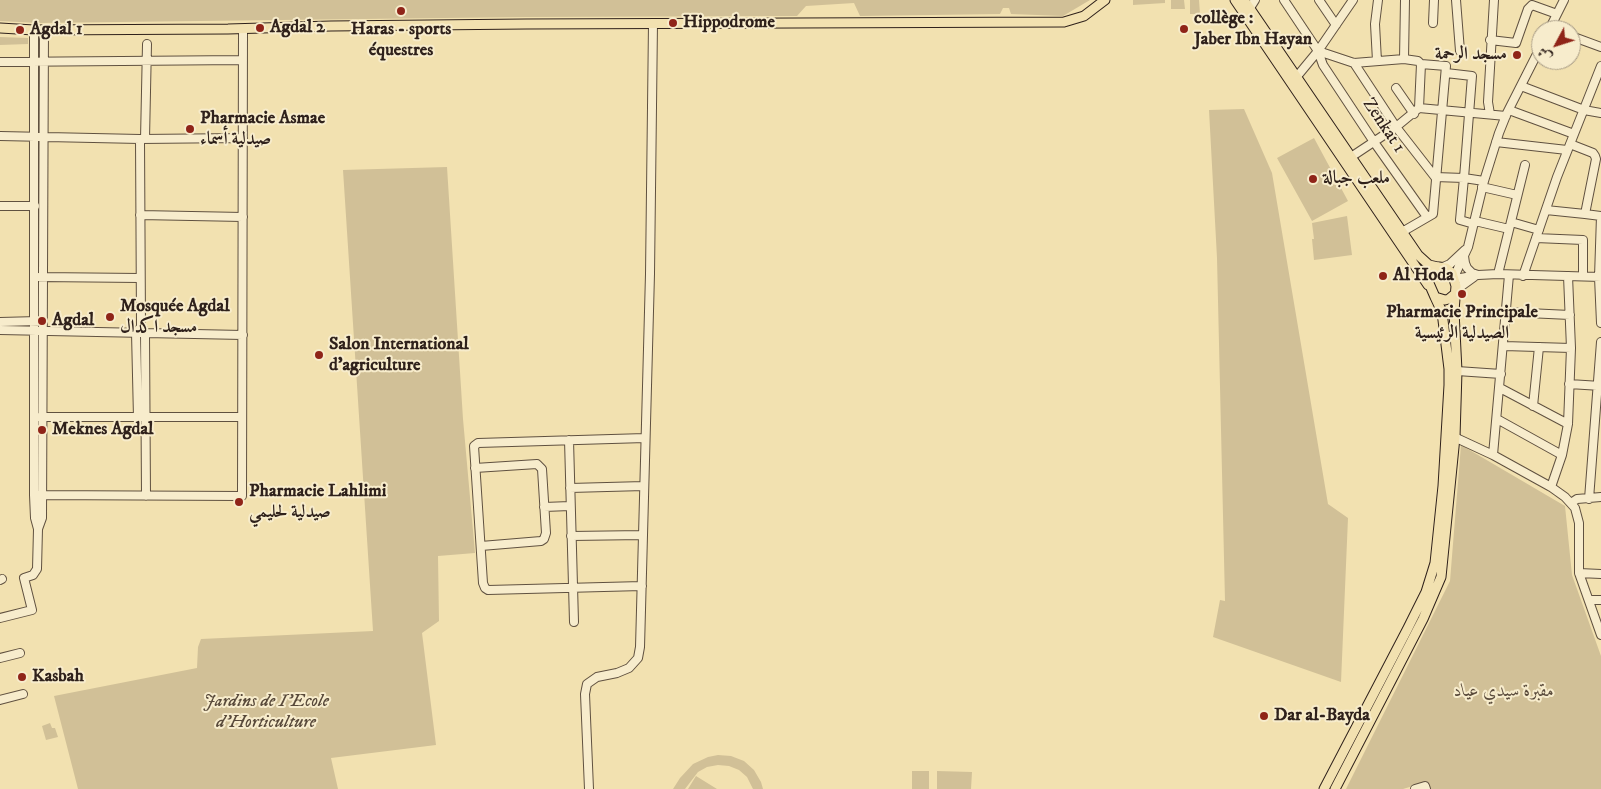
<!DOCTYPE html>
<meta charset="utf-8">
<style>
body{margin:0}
#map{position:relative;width:1601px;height:789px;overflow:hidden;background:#f2e1b0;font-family:"IM FELL DW Pica",Amiri,serif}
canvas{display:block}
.north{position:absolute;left:1531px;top:20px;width:50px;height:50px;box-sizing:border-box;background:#f7eccc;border:1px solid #a79b85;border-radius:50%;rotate:230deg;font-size:14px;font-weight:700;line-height:20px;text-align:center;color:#2f211b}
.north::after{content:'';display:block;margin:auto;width:18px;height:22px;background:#8f2418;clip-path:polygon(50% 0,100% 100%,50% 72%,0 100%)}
</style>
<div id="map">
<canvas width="1601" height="789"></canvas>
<div class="north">ش</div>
</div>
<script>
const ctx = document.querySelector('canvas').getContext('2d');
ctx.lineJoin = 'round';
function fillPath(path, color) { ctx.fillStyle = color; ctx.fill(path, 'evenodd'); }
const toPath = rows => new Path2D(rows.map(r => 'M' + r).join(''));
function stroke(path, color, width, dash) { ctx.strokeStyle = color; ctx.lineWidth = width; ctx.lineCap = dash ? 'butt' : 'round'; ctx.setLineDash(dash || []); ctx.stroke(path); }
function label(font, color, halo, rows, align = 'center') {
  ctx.font = font + ' "IM FELL DW Pica",Amiri,serif'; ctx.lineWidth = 4; ctx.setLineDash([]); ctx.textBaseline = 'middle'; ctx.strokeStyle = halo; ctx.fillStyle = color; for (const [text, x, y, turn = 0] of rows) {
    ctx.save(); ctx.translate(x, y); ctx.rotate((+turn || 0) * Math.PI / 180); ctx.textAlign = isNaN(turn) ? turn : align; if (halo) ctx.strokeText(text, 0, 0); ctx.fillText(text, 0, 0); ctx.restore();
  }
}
fillPath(toPath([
 [0,0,1090,0,1063,16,1011,14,1009,8,1003,8,1000,14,860,16,854,3,806,6,797,16,526,17,38,23,0,21],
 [1133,0,1165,0,1165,3,1133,5],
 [1171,0,1184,0,1185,9,1171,9],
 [1190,0,1199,0,1200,14,1190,14],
 [0,37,28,38,28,44,0,45],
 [1244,109,1272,173,1328,504,1348,518,1341,682,1213,637,1220,600,1225,601,1217,258,1209,110],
 [1314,138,1348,201,1312,221,1277,158],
 [447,167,463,419,475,553,438,556,439,621,422,633,436,745,331,758,338,789,78,789,54,696,197,668,198,647,201,639,373,631,343,170],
 [1347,216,1352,255,1314,260,1312,239,1314,239,1312,223],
 [1461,445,1565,506,1572,575,1601,656,1601,789,1429,789,1426,782,1403,789,1346,789,1450,581],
 [50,723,52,728,55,728,58,737,46,740,42,726],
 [718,755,731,756,744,761,754,770,761,782,763,789,753,789,747,777,739,770,729,766,718,765,707,767,698,772,685,789,673,789,680,778,693,764,708,757],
 [912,771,929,771,929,789,912,789],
 [937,771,972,772,971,789,937,789],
 [696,776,717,789,688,789]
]), '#d1c097');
const minor = toPath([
 [1284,0,1318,51,1354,63,1404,59,1405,0],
 [1319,0,1336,25],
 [1456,0,1460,51],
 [1250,8,1255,0],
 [1433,23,1434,0],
 [34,30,34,495,35,518,38,529],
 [1549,30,1564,0],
 [1571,36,1601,47],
 [1490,40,1516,43,1528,9,1532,5,1557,14],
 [1318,51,1323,65,1374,142,1427,217],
 [1404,59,1418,61,1421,64,1419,108,1506,116],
 [1377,61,1375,24,1378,0],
 [0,62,243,60],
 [1354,63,1396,127,1435,177,1464,178,1472,76,1446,73],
 [1294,80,1318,51,1353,0],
 [1521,86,1584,110,1601,113],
 [1396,88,1414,114],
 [1509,110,1574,134],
 [1490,114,1488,102,1494,0],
 [0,136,140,139,243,138],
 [140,139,141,325,145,333,146,496],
 [145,139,147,44],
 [1496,142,1567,150],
 [1570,144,1593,153,1595,156,1596,159,1585,214,1601,216],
 [1351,157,1396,127,1419,108],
 [1482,187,1517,195],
 [0,206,35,206],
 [1546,210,1585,214],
 [140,215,243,217],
 [1601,216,1599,277,1601,323],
 [1475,221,1509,229],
 [1511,222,1539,230],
 [1474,224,1460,220,1464,178,1484,181],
 [1402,232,1433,214,1446,66,1421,64],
 [1536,238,1583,240,1583,276],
 [1464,256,1465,263,1467,268,1472,273,1478,275],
 [1443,267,1450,264,1465,250],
 [1498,274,1525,165],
 [1509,275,1493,455,1551,487,1565,497,1575,508,1579,523,1579,573,1601,635],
 [1523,276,1557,177,1601,66],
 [39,277,140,278],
 [1454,277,1468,247,1484,181,1499,133,1507,113,1541,46],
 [1455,279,1478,275,1498,274,1601,277],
 [1456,290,1474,277],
 [1506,312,1570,315],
 [0,322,38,321],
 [0,330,243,335],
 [1504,346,1571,348],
 [1457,371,1501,374],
 [1569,384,1601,386],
 [1500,388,1568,424],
 [1533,406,1539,347],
 [39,417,242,417],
 [138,418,136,333,139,329],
 [1497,419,1562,455,1568,424,1571,348,1568,276],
 [1452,436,1493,455],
 [569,440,574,622],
 [475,468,537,464,542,469,546,533,544,539,541,541,481,546],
 [1551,487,1562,455],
 [570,488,644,486],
 [34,495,242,496,243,29],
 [1589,499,1601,342],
 [1571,503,1577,499,1601,497],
 [544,507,570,506],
 [571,536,643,535],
 [1579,573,1601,574],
 [0,580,2,579],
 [642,586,488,590,485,588,483,583,474,446,478,443,645,438],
 [1589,600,1601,600],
 [0,618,32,610,24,578,33,575,37,569,38,529,42,518,44,30],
 [0,658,20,653],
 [0,700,23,694],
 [589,789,585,694,587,684,597,677,617,673,629,668,638,658,640,647,650,274,653,23],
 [1415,789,1425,786,1426,789]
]);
const major = toPath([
 [1235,0,1428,285],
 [1244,0,1418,255,1429,265,1438,267],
 [0,28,34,30,228,29,331,26,526,24,1064,22,1084,16,1105,0],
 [1324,789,1408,628,1426,592,1435,563,1443,486,1449,385,1449,369,1442,312,1435,297],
 [1335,789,1423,619,1441,577,1455,437,1457,371,1454,311,1456,286,1452,273,1446,268,1439,267,1432,270,1428,277,1428,281,1435,297,1445,300,1449,299,1455,294]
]);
stroke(minor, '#605140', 10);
stroke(major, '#2f211b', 11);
stroke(minor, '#f7eccc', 8);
stroke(major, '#f2e1b0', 9);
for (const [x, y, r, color] of [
 [401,11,5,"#8f2418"],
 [673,23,5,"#8f2418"],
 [260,28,5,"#8f2418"],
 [1184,29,5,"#8f2418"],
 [20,30,5,"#8f2418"],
 [1517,55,5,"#8f2418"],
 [190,129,5,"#8f2418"],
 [1313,179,5,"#8f2418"],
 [1383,276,5,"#8f2418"],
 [1462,294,5,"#8f2418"],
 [110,317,5,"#8f2418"],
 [42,321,5,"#8f2418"],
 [319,355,5,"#8f2418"],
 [42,430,5,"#8f2418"],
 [239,502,5,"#8f2418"],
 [22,677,5,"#8f2418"],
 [1264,716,5,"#8f2418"]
]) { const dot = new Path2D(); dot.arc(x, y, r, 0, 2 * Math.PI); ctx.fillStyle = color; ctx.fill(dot); stroke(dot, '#f7eccc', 2); }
label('bold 18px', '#2f211b', '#f7eccc', [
 ["collège :",1194,19],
 ["Jaber Ibn Hayan",1194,40],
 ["Hippodrome",683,23],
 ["Agdal 2",270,28],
 ["Agdal 1",30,30],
 ["Haras - sports",401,30,"center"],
 ["équestres",401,51,"center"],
 ["مسجد الرحمة",1507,55,"right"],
 ["Pharmacie Asmae",200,119],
 ["صيدلية أسماء",200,140],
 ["ملعب جبالة",1323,179],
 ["Al Hoda",1393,276],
 ["Mosquée Agdal",120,307],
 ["مسجد اكدال",120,328],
 ["Pharmacie Principale",1462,313,"center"],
 ["الصيدلية الرئيسية",1462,334,"center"],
 ["Agdal",52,321],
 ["Salon International",329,345],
 ["d'agriculture",329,366],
 ["Meknes Agdal",52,430],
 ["Pharmacie Lahlimi",249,492],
 ["صيدلية لحليمي",249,513],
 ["Kasbah",32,677],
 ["Dar al-Bayda",1274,716]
], 'left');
label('18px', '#2f211b', '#f7eccc', [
 ["Zenkat 1",1383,126,56]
]);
label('italic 18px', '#58493a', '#f7eccc', [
 ["مقبرة سيدي عياد",1504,692],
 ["Jardins de I'Ecole",266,702],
 ["d'Horticulture",266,723]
]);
</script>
